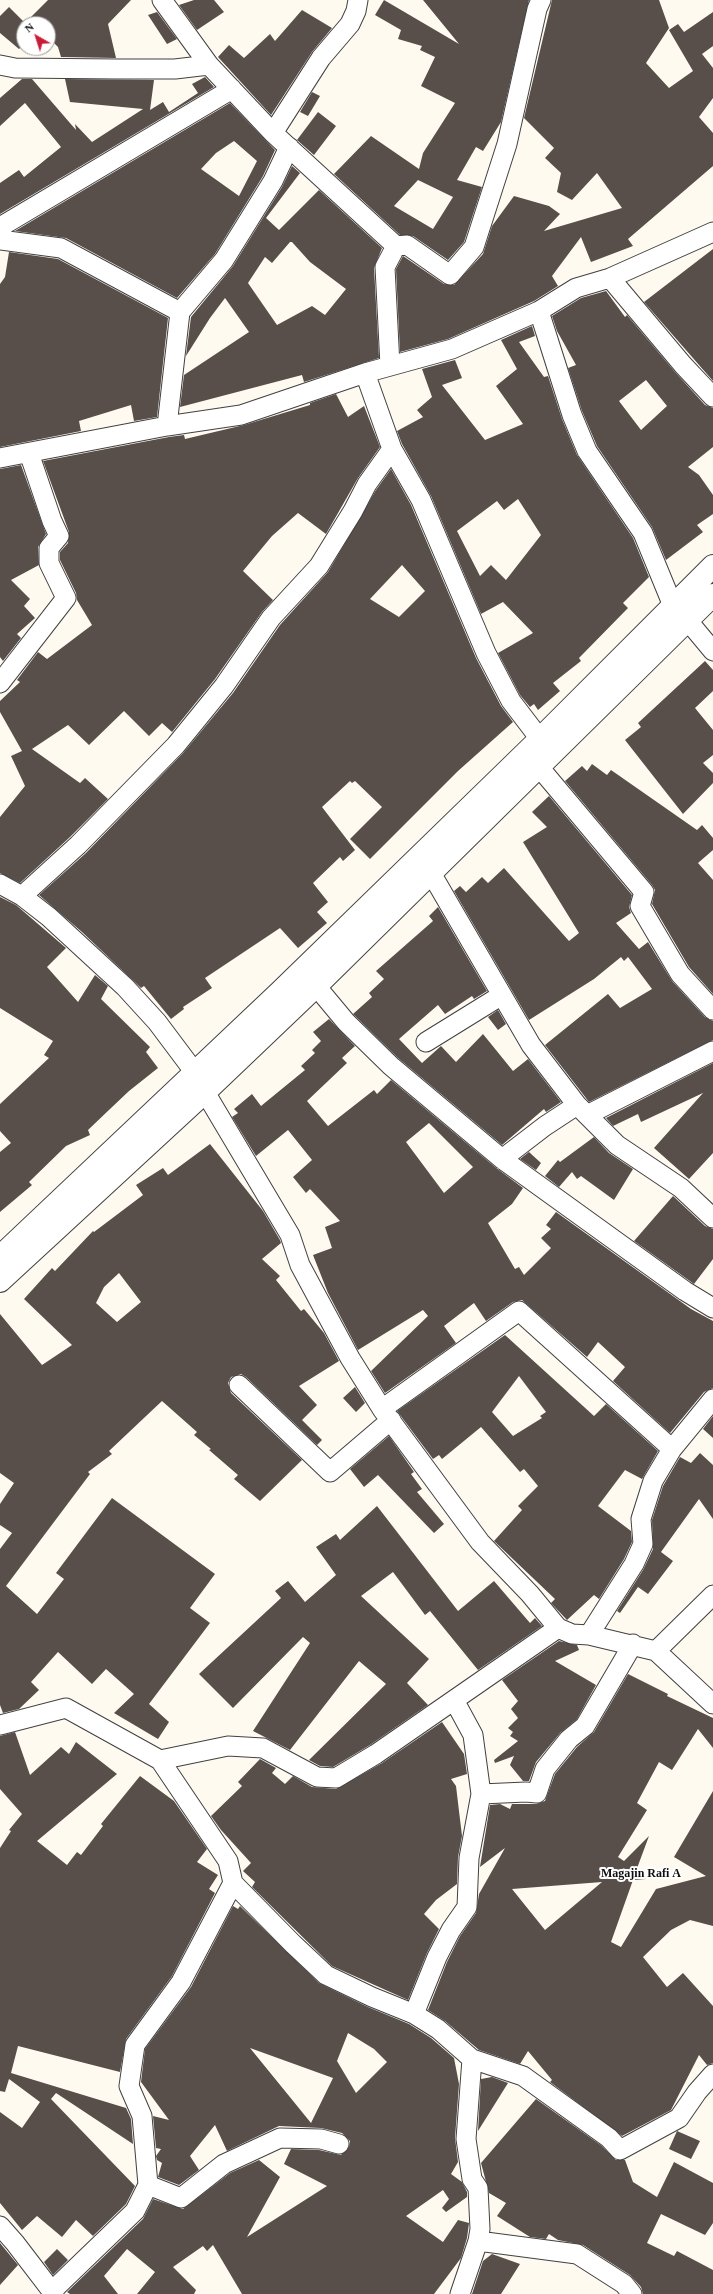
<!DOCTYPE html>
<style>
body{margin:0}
#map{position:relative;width:713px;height:2294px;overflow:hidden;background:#fffaf0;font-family:"Times New Roman",serif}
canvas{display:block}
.north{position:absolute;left:16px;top:16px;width:40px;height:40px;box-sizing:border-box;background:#fff;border:1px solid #9f9f9f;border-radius:50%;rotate:321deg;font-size:11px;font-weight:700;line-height:16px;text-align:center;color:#0e0e0e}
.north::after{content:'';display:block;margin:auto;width:14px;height:18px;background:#c91c38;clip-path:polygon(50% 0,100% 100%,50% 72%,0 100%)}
</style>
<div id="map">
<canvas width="713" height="2294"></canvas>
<div class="north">N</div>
</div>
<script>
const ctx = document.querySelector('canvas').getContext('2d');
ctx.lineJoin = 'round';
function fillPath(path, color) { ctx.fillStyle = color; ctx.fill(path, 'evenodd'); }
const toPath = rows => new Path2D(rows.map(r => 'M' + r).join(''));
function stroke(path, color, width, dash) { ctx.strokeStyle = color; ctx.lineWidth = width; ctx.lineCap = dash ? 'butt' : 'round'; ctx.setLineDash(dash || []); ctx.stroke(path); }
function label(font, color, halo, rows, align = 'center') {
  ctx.font = font + ' "Times New Roman",serif'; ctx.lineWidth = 4; ctx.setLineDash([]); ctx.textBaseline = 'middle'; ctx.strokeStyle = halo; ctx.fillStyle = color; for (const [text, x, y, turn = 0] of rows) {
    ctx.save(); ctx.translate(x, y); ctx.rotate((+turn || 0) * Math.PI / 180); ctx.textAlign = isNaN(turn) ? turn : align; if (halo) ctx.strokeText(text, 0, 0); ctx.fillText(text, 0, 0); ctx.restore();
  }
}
fillPath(toPath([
 [48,0,131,0,108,24,116,58,61,57,58,47,48,37,48,24,36,24,30,18],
 [194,0,214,0,224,12,197,30,179,5],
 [384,0,459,44,423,0,529,0,501,122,483,151,476,147,457,180,482,187,464,242,448,260,413,236,400,235,334,174,371,136,419,169,423,153,455,103,421,86,435,57,420,50,422,46,398,39,401,30,375,15],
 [418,180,453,197,433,229,394,206],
 [552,0,659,0,669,28,646,63,669,88,693,71,669,30,678,24,684,32,713,12,713,46,702,54,713,68,713,98,699,117,713,133,713,166,628,239,633,246,591,262,581,237,552,276,558,286,534,301,448,339,400,352,396,269,403,256,444,284,454,285,483,254,492,226,514,196,549,206,560,214,544,231,622,208,597,173,572,200,557,192,561,173,545,158,554,148,524,118],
 [9,7,26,24,24,24,24,44,19,49,0,33,0,16],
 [302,10,332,28,312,52,271,115,218,57,229,45,244,58,270,34,275,41],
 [157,12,177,39,167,44,148,15],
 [205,77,214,87,0,214,0,183,19,170,24,177,61,147,25,103,0,126,0,98,22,79,32,79,76,130,75,124,92,142,143,109,70,102,65,79,154,80,150,110,163,102,169,112,198,93,192,84],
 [312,92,320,96,308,116,300,112],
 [230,103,275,150,263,176,215,254,177,298,66,238,15,231],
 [234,141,257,161,239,196,201,169,216,153],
 [318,112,336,126,314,155,297,140],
 [292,166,300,173,266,218,279,230,319,190,382,248,374,268,379,358,304,382,302,375,180,407,184,375,249,332,225,298,210,318,186,356,191,317,233,266,282,187],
 [290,242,292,242,310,262,346,289,325,315,312,306,277,325,248,283,265,257,272,263],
 [713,249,713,381,644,302],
 [9,252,58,259,168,318,157,417,134,421,131,405,79,421,81,431,0,447,0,284,5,277],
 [606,291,625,317,627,315,675,372,705,405,713,408,713,447,688,467,699,475,713,495,713,514,697,525,703,532,666,560,652,527,597,446,582,411,568,368,576,365,557,331,552,316,581,298],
 [646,380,667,406,641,430,619,401],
 [532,326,535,336,519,342,544,377,548,376,562,419,577,455,633,538,649,577,623,603,628,608,579,658,581,661,553,683,560,691,538,710,534,704,530,707,520,695,498,653,533,633,503,602,481,614,431,496,402,444,397,431,423,417,417,410,432,397,422,369,455,360,462,378,442,385,485,440,523,424,496,386,517,369,501,340],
 [518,499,541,535,506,580,491,565,480,576,457,531,497,501,504,510],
 [336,394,348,417,364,406,380,447,358,478,326,534,298,513,272,536,243,571,273,600,262,612,215,679,172,732,162,723,149,736,124,711,89,745,68,725,32,749,80,783,85,778,108,799,70,837,20,883,0,873,0,817,25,786,11,756,22,751,0,712,0,701,20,682,17,680,38,652,47,659,92,625,77,600,76,593,60,560,60,552,68,543,69,532,43,461,169,437,184,435,185,439,244,425,310,405,310,403],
 [21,465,46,534,38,547,39,565,11,580,30,599,24,606,35,618,17,634,21,638,3,661,0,657,0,469],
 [391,469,411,505,476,658,501,706,513,722,458,771,370,859,350,839,382,807,355,781,352,783,350,781,322,807,355,850,343,861,340,857,313,883,328,902,317,912,327,923,298,948,280,928,205,978,212,988,183,1007,184,1009,171,1019,144,986,141,988,82,932,39,895,86,853,184,752,233,693,280,625,328,572,376,490],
 [402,565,425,591,399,617,370,599],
 [705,661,713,670,713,691,695,708,713,730,713,755,703,763,713,773,713,783,683,814,625,740,641,727,638,723],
 [592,764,607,775,611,770,697,830,702,825,713,838,713,850,698,863,713,880,713,994,689,967,652,904,655,890,652,885,565,781,582,766,587,771],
 [549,796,632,895,629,907,631,913,616,923,639,949,630,956,648,942,672,981,705,1017,713,1021,713,1040,589,1102,545,1045,608,994,620,1008,652,989,628,957,624,961,621,957,594,979,529,1020,454,891,460,886,466,892,482,877,488,883,504,868,569,941,579,933,523,842,547,827,532,812],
 [0,897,16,905,66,948,47,967,78,1002,95,975,108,986,101,999,150,1047,146,1052,158,1068,129,1091,110,1109,88,1130,90,1135,66,1146,29,1182,32,1185,0,1212,0,1152,11,1143,0,1131,0,1104,49,1058,44,1055,53,1041,0,1008],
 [438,907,487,991,474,999,472,996,445,1014,438,1005,399,1039,422,1063,441,1046,456,1062,483,1034,513,1071,528,1059,561,1102,546,1112,544,1109,502,1145,398,1058,353,1014,372,997,369,993,384,979,376,971,433,921,429,916],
 [498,1010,506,1024,498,1030,488,1017],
 [329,1019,355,1046,342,1058,347,1063,307,1101,328,1126,374,1090,377,1094,391,1080,495,1167,523,1188,512,1204,488,1223,515,1269,519,1267,524,1275,551,1248,541,1238,551,1229,546,1225,556,1212,691,1309,713,1321,713,1388,704,1392,670,1433,613,1381,625,1367,598,1342,587,1357,522,1300,513,1302,486,1321,474,1303,444,1326,456,1343,385,1393,371,1371,428,1316,423,1310,358,1350,328,1293,313,1255,332,1248,325,1227,340,1221,310,1189,306,1193,293,1177,312,1160,288,1130,256,1156,232,1117,238,1113,234,1109,252,1094,261,1106,305,1070,301,1066,315,1053,312,1050,321,1041,313,1032],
 [429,1123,473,1167,444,1193,406,1142],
 [713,1063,713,1153,689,1179,654,1148,703,1093,641,1122,638,1114,613,1126,606,1118],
 [594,1137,609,1153,633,1169,614,1200,581,1176,577,1179,572,1172,559,1187,545,1176,558,1160,560,1162],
 [210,1144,263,1211,280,1240,281,1243,262,1259,280,1276,276,1280,301,1311,304,1309,324,1333,339,1361,299,1386,317,1405,302,1420,322,1440,317,1445,246,1377,241,1374,231,1377,228,1383,231,1393,302,1460,260,1501,234,1479,238,1475,209,1450,211,1449,194,1435,197,1432,162,1401,109,1451,112,1454,88,1472,90,1474,6,1586,37,1614,64,1579,56,1573,112,1498,215,1574,190,1608,210,1623,149,1704,169,1722,158,1739,114,1713,134,1694,106,1669,92,1684,58,1652,31,1682,39,1690,19,1709,3,1713,0,1705,0,1549,12,1533,0,1525,0,1504,14,1483,0,1473,0,1314,42,1365,72,1345,24,1299,52,1268,55,1271,93,1231,94,1232,143,1195,136,1185,163,1168,168,1175],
 [119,1273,141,1302,117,1322,96,1303,104,1287],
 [529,1152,541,1163,536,1170,520,1159],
 [673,1196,705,1226,713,1229,713,1259,694,1284,634,1241],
 [505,1335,594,1416,606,1404,658,1451,642,1479,625,1470,598,1506,631,1531,632,1542,624,1559,599,1599,594,1595,567,1620,551,1603,555,1599,494,1541,522,1510,518,1506,538,1486,524,1469,520,1472,481,1427,442,1459,439,1455,433,1459,397,1411],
 [519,1376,546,1412,540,1416,542,1418,513,1436,492,1412],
 [355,1387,365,1403,356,1412,343,1398],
 [713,1416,713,1438,703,1429],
 [389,1436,414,1472,411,1474,422,1489,417,1492,444,1524,434,1533,378,1475,364,1487,350,1469],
 [700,1453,713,1465,713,1519,699,1499,661,1552,673,1561,648,1594,638,1587,620,1613,617,1611,643,1570,653,1549,652,1520,663,1486,680,1457,691,1463],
 [377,1506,458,1611,494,1581,530,1623,535,1618,542,1626,478,1670,430,1611,425,1615,393,1572,361,1596,429,1659,407,1683,428,1705,370,1745,333,1767,320,1766,309,1760,386,1684,359,1661,290,1750,253,1731,310,1643,303,1637,233,1708,199,1674,281,1598,275,1591,288,1581,305,1602,336,1575,316,1547,336,1534,340,1540],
 [559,1641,577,1645,579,1650,555,1661,596,1685,577,1719,561,1732,536,1762,529,1781,523,1781,510,1765,514,1756,495,1763,494,1760,518,1741,510,1736,513,1732,508,1728,518,1718,511,1709,518,1701,502,1680],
 [628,1674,668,1694,667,1696,713,1718,713,1748,698,1729,672,1770,659,1762,637,1803,647,1810,618,1857,624,1861,649,1836,636,1871,646,1879,633,1880,611,1942,621,1947,656,1889,706,1876,674,1857,713,1791,713,1926,690,1920,671,1930,643,1957,667,1987,683,1973,713,2006,713,2063,707,2065,699,2055,671,2110,622,2136,550,2082,552,2080,528,2051,520,2064,479,2050,445,2021,428,2010,447,1962,460,1936,476,1913,479,1894,505,1848,480,1867,490,1805,500,1804,510,1809,512,1804,536,1804,545,1801,555,1774,577,1747,594,1732],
 [602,1882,545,1930,512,1889],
 [442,1722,464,1754,467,1774,451,1779,456,1786,462,1836,458,1857,457,1884,436,1900,424,1914,439,1929,427,1953,408,2000,332,1966,252,1887,255,1882,243,1871,251,1863,221,1830,211,1816,242,1786,238,1782,260,1759,276,1768,272,1773,285,1784,293,1776,312,1787,336,1789,382,1763],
 [15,1732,30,1775,61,1747,69,1754,76,1742,117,1774,37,1841,67,1865,77,1852,81,1855,103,1826,101,1824,140,1776,174,1801,207,1849,197,1862,218,1875,209,1889,215,1893,172,1976,126,2039,120,2072,18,2046,11,2073,126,2108,131,2119,133,2144,56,2093,51,2099,135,2186,126,2204,93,2236,76,2220,62,2237,37,2216,22,2230,0,2203,0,2112,22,2128,40,2102,9,2079,5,2092,0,2091,0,1848,11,1831,9,1830,22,1814,0,1789,0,1736],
 [233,1906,238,1909,240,1906,319,1983,368,2007,409,2024,431,2038,454,2058,459,2084,455,2138,458,2162,451,2174,462,2182,467,2192,467,2197,446,2212,442,2208,449,2199,443,2190,406,2216,443,2242,458,2220,469,2223,467,2238,461,2258,434,2294,242,2294,213,2245,207,2251,203,2246,173,2267,196,2290,194,2294,137,2294,155,2272,127,2249,104,2276,118,2294,70,2294,67,2292,143,2219,153,2199,183,2209,230,2173,259,2160,280,2177,247,2237,327,2186,284,2164,291,2149,319,2150,341,2155,349,2147,350,2141,342,2133,321,2128,279,2126,227,2151,215,2125,190,2156,199,2170,179,2185,158,2177,162,2163,157,2160,156,2156,161,2149,156,2148,153,2116,169,2120,141,2082,145,2049,191,1987],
 [348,2033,374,2049,387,2062,356,2093,337,2061],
 [250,2048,333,2078,311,2123],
 [492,2077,508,2083,478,2131,481,2079],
 [536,2099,602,2146,616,2160,625,2160,633,2182,657,2197,674,2162,713,2183,713,2223,705,2235,661,2214,647,2243,674,2256,677,2251,713,2270,713,2294,643,2294,641,2287,630,2275,583,2245,558,2240,549,2234,546,2239,530,2237,497,2216,506,2203,489,2193,481,2163],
 [677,2131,700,2141,691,2159,669,2149],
 [0,2243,18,2265,0,2285],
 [57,2249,68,2260,53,2275,44,2262],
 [492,2254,520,2264,501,2294,472,2294,483,2261]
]), '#584e4a');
const minor = toPath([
 [162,0,209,65,273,133,396,246,385,267,390,366],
 [0,65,15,68,118,69,175,69,209,65],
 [273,133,321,58,350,24,356,11,358,0],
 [0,227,232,89],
 [0,240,61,248,180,312],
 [396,246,407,245,450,275,474,247,507,144,537,9,541,0],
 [610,278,683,365,713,397],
 [539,311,572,415,587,451,643,533,673,606],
 [167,426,180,312,224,260,273,181,289,147],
 [392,449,421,500,486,653,511,701,540,739],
 [0,458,167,426,241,415,365,373,452,349,539,311,576,288,610,278,713,232],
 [688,621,713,651],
 [0,683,66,598,49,563,49,548,59,536,52,521,29,453],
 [539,767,644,892,640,906,680,974,713,1010],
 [431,873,531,1045,577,1105],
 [0,884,22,896,49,917,125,987,157,1022,196,1074],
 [22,896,78,845,176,745,224,686,271,618,319,566,353,511,367,484,392,449,365,373],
 [316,986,346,1022,391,1066,502,1159,685,1291,713,1308],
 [426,1042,502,995],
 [205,1092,290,1235,300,1265,350,1358,382,1409,480,1542,530,1594,558,1628,572,1634,589,1635,656,1651,713,1704],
 [587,1115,713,1051],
 [502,1159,545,1126,577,1105,617,1145,681,1188,713,1218],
 [239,1385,330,1472,391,1420],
 [382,1409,519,1311,672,1449],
 [589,1635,634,1564,643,1544,641,1519,653,1481,672,1449,713,1399],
 [656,1651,713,1595],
 [0,1725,66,1708,160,1760,228,1861,233,1883,293,1944,326,1975,372,1997,414,2014,438,2029,472,2059,523,2076,609,2138,620,2150,679,2118,697,2092,713,2074],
 [160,1760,228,1746,263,1748,317,1777,336,1778,376,1754,558,1628],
 [481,1794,526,1792,537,1793,545,1769,569,1739,585,1726,633,1644],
 [414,2014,437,1957,451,1930,467,1907,469,1858,481,1794,473,1735,454,1700],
 [148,2185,181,2198,224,2164,280,2138,321,2139,339,2144],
 [0,2226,15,2243,54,2294],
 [478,2241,577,2254,624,2284,632,2294],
 [53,2290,135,2211,148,2185,142,2116,129,2086,135,2045,181,1982,233,1883],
 [460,2294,478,2241,480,2229,478,2188,472,2179,466,2139,472,2059]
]);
const tertiary = toPath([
 [0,1257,280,992,540,739,713,566],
 [0,1281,205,1092,316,986,713,595]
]);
stroke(minor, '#414141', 21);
stroke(tertiary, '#414141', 24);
stroke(minor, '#fff', 19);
stroke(tertiary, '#fff', 22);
label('bold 12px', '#0e0e0e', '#fff', [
 ["Magajin Rafi A",641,1874]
]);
</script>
